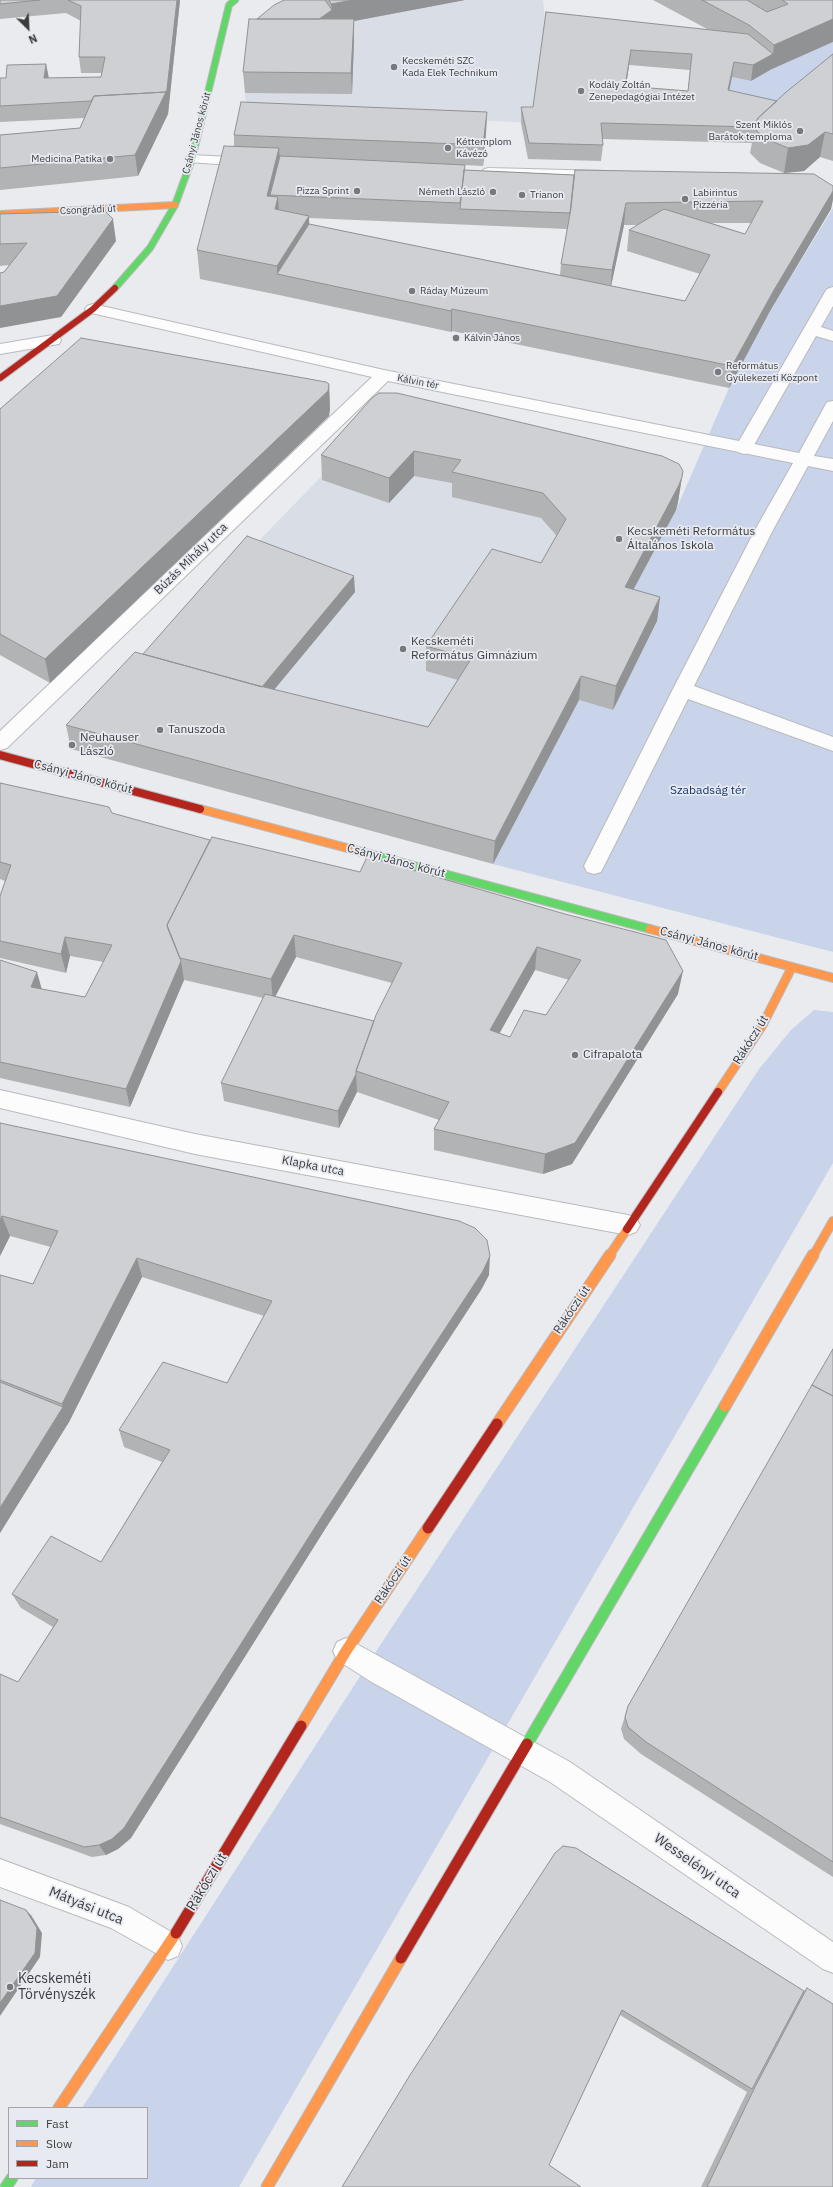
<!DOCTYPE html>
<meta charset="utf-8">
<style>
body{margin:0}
#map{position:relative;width:833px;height:2187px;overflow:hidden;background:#e9ebef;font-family:"IBM Plex Sans",sans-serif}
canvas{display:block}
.legend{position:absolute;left:8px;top:2107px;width:140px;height:72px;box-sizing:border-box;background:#e7eaf1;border:1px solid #a2a4a9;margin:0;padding:5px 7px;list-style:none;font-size:12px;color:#3b3c3e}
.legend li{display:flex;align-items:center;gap:8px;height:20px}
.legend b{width:20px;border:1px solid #a2a4a9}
.north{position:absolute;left:8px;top:8px;width:40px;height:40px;-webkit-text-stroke:3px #e7eaf1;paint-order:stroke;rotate:156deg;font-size:11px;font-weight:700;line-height:16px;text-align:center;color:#3b3c3e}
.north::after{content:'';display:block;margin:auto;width:14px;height:18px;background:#3b3c3e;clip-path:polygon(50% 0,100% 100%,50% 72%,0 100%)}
</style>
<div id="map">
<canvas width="833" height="2187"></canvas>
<ul class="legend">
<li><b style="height:5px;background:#63d668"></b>Fast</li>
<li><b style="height:5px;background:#ff974d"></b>Slow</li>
<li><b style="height:5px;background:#b3261e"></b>Jam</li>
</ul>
<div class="north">N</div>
</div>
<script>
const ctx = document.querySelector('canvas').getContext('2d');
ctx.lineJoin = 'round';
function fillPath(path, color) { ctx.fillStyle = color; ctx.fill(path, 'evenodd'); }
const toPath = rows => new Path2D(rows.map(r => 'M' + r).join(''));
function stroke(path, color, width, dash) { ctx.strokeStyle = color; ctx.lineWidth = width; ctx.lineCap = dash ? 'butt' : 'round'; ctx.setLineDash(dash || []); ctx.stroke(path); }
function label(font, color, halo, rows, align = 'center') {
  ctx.font = font + ' "IBM Plex Sans",sans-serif'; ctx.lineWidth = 3.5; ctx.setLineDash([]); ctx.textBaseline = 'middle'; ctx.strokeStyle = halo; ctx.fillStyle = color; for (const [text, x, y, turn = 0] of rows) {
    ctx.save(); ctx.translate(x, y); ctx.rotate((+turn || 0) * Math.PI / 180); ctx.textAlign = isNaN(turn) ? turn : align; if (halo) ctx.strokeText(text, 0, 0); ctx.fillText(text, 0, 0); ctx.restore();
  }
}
fillPath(toPath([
 [315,0,543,0,546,28,532,123,246,108,245,93,251,40],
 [373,423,678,502,657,621,613,710,579,700,493,864,139,676,249,551]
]), '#d9dde6');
fillPath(toPath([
 [833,42,833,75,781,118,726,106,732,77,751,81,770,70],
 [833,208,833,952,493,864,579,700,613,710,657,622,622,611,676,510,729,388,770,311],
 [814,1010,833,1012,833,1163,239,2187,31,2187,36,2178,147,2178,147,2108,82,2108,377,1650,759,1069,791,1030]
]), '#c9d4ea');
const lane = toPath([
 [833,287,833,306,821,327,833,331,833,341,816,336,750,452,744,454,738,452,735,448,825,292,827,289,833,287]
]);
const street = toPath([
 [192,155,249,158,254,159,256,162,254,165,249,166,187,162,185,159,187,156,192,155],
 [489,168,605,171,610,172,612,175,610,178,605,179,484,175,482,172,484,169,489,168],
 [93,304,384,370,799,453,827,402,833,401,833,421,814,456,833,459,833,471,808,466,773,530,694,686,833,737,833,751,688,699,601,872,594,874,587,872,584,866,673,689,755,530,793,463,388,381,7,748,0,750,0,731,372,377,87,312,85,309,87,306,93,304],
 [53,335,59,336,61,340,59,344,0,354,0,344,53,335],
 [0,1090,195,1134,628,1215,636,1218,640,1225,636,1232,628,1235,195,1154,0,1108,0,1090],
 [346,1638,570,1762,833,1942,833,1973,823,1969,550,1782,370,1681,337,1660,333,1651,337,1642,346,1638],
 [0,1859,129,1907,178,1936,182,1946,178,1956,168,1960,111,1928,0,1887,0,1859]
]);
const fastFar2 = toPath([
 [115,288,150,248,175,205,192,159,229,5,235,0]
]);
const fastFar1 = toPath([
 [362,852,650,929]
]);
const fast = toPath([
 [527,1744,725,1406],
 [6,2187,12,2178]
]);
const slowFar2 = toPath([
 [0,214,175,205]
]);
const slowFar1 = toPath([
 [200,809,362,852],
 [650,929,833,978],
 [718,1092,762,1026,792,967],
 [609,1256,627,1229],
 [813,1256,833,1221]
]);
const slow = toPath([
 [725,1406,813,1255],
 [497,1424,610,1255],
 [301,1726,346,1651,428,1528],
 [59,2108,176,1933],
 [267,2187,401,1958]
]);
const jamFar2 = toPath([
 [0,378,93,309,115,288]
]);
const jamFar1 = toPath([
 [0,755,200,809],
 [627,1229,718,1092]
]);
const jam = toPath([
 [428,1528,497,1424],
 [176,1933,301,1726],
 [401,1958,527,1744]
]);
stroke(lane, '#b9babd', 2);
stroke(street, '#b9babd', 2);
stroke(fastFar2, '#b9babd', 8);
stroke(fastFar1, '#b9babd', 10);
stroke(fast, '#b9babd', 13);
stroke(slowFar2, '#b9babd', 8);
stroke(slowFar1, '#b9babd', 10);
stroke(slow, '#b9babd', 13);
stroke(jamFar2, '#b9babd', 8);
stroke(jamFar1, '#b9babd', 10);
stroke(jam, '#b9babd', 13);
fillPath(lane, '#fcfcfd');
fillPath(street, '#fcfcfd');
stroke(fastFar2, '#63d668', 6);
stroke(fastFar1, '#63d668', 8);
stroke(fast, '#63d668', 11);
stroke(slowFar2, '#ff974d', 6);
stroke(slowFar1, '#ff974d', 8);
stroke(slow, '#ff974d', 11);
stroke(jamFar2, '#b3261e', 6);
stroke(jamFar1, '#b3261e', 8);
stroke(jam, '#b3261e', 11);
fillPath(toPath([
 [0,0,180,0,168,114,138,176,0,190,0,135,80,128,84,118,0,122,0,78,6,78,46,64,49,78,101,77,102,73,81,73,79,57,81,21,66,13,0,19],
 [284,0,465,0,354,21,354,40,352,94,245,93,243,72,257,19],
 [653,0,833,0,770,70,751,81,732,77,729,91,777,101,833,54,833,161,820,157,804,171,784,173,760,163,750,153,752,143,602,139,603,145,601,161,528,159,521,123,521,107,533,107,546,12,709,30],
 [629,65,690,70,688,91,626,86],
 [487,112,486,133,483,166,464,165,464,170,833,186,833,199,831,209,770,311,729,388,452,331,451,332,279,295,200,279,197,250,234,146,234,135],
 [309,218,567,229,561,264,560,275,309,224],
 [712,223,751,223,745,234],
 [624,225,638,225,629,230,627,251,700,274,685,301,611,286],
 [0,214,116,241,61,317,4,272,9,265,0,266],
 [329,384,330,409,329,416,50,683,0,655,0,409],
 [372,398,682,477,678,502,676,510,633,589,660,597,657,621,613,710,579,700,493,864,71,749,66,725,143,654,355,592,274,690,428,727,458,680,426,671,426,646,541,563,557,536,541,518,452,497,452,483,414,476,389,503,322,480,321,455],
 [0,783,210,840,360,872,678,994,572,1164,543,1174,434,1150,434,1129,439,1120,357,1092,339,1128,224,1101,221,1083,263,998,184,980,130,1107,0,1078,0,960,42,989,85,997,104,962,70,956,66,973,0,958,0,896,5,881,0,879],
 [296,957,392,983,374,1021,275,996],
 [535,970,569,980,546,1015,510,1037,499,1033],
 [0,1123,489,1275,481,1290,327,1526,131,1838,118,1849,106,1855,92,1857,0,1824,0,1674,18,1682,53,1627,21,1608,12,1594,101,1562,162,1462,124,1447,119,1430,227,1383,264,1316,142,1277,69,1422,0,1533,0,1275,33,1284,51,1247,10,1236,0,1256],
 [833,1349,833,1877,641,1754,624,1739,621,1729,628,1706],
 [555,1853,804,1991,807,1988,833,2187,701,2187,747,2092,620,2015,549,2165,342,2187]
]), '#b1b3b5');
fillPath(toPath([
 [177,0,180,0,168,114,138,176,135,155],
 [353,0,465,0,354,21,354,40,352,94,351,73,311,25,332,10,331,4],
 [833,19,833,42,770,70,751,81,753,65,773,54,774,45],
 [631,50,629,65,624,101,625,86],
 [734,62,732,77,726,106,728,90],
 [46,64,49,80,44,78],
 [487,112,486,133,483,166,483,145],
 [825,132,820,157,804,171,784,173,788,148],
 [279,148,281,177,270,195,272,216,267,196],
 [833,191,833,199,831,209,770,311,729,388,732,366,774,290],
 [278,197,280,226,275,209],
 [626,203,624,225,610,291,612,270],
 [309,216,310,245,277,274,277,266],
 [113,219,116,241,61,317,0,328,0,306],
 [452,309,452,331,451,332,451,311],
 [329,384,330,409,329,416,50,683,45,659],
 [414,451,414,476,389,503,389,478],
 [682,477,678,502,676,510,622,611,625,587],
 [354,576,355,592,258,709,256,694],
 [660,597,657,621,613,710,616,686],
 [581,676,579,700,493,864,495,841],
 [294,935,296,957,273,1001,271,979],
 [65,937,70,956,66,973,61,954],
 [537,947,535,970,489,1052,490,1030],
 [181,961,184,980,130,1107,126,1089],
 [683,971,678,994,572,1164,543,1174,545,1154],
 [37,972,42,990,31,987],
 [356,1074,357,1092,339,1128,338,1111],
 [2,1216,10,1236,0,1256,0,1221],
 [490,1256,489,1275,481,1290,327,1526,131,1838,118,1849,106,1855,99,1845,326,1510],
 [137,1258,142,1277,69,1422,0,1533,0,1508,63,1407,62,1404],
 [26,1910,31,1915,42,1933,40,1957,0,2016,0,2003]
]), '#909294');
const building = toPath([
 [0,0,40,0,0,4,0,0],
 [68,0,177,0,166,98,166,92,94,96,91,101,0,106,0,78,6,78,7,65,46,64,44,78,101,77,105,57,79,57,81,6,68,0],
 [284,0,325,0,332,10,319,19,257,19,274,5,284,0],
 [329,0,353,0,331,4,329,0],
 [702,0,747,0,767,12,788,4,782,0,833,0,833,19,774,45,749,25,702,0],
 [546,12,748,34,773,54,753,65,734,62,728,90,777,101,758,118,754,127,601,123,603,145,529,143,521,107,533,107,546,12],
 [631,50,692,54,688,91,625,86,631,50],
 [249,19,354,19,351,73,243,72,249,19],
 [833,54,833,134,825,132,808,145,788,148,764,138,754,128,758,118,785,93,833,54],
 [166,92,135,155,0,168,0,135,80,128,94,96,166,92],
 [241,102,487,112,483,145,234,135,241,102],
 [224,146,279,148,267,196,278,197,275,209,309,216,277,266,197,250,224,146],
 [280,156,465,165,460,203,270,195,280,156],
 [464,170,574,175,570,213,460,209,464,170],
 [575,170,814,174,833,186,833,191,774,290,732,366,452,309,451,311,277,274,309,224,685,301,710,255,629,230,664,209,745,234,763,201,626,203,612,270,561,264,571,208,575,170],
 [105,211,113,219,57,296,0,306,0,273,4,272,27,243,0,244,0,214,105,211],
 [81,338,326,382,329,384,328,391,45,659,0,634,0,409,81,338],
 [379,393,397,393,662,456,679,464,683,471,682,477,679,485,625,587,660,597,616,686,581,676,495,841,66,725,135,652,256,685,428,727,471,659,426,646,492,549,541,563,566,519,543,493,452,472,461,460,414,451,389,478,321,455,372,398,379,393],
 [247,536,354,576,262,687,143,654,247,536],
 [0,783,109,807,112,813,210,840,167,925,168,929,181,961,126,1089,0,1062,0,960,37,972,31,987,85,997,112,945,65,937,61,954,0,941,0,896,11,865,0,862,0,783],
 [212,837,360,872,367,857,565,914,666,940,683,971,575,1143,545,1154,434,1129,449,1102,356,1071,376,1015,402,963,294,935,271,979,180,958,167,925,212,837],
 [537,947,581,960,546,1015,524,1010,510,1037,490,1030,537,947],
 [265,994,374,1021,356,1071,356,1074,338,1111,221,1083,265,994],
 [0,1123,459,1221,475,1228,487,1240,490,1256,483,1271,326,1510,124,1828,112,1839,99,1845,84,1847,0,1817,0,1674,18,1682,58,1620,12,1594,51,1536,101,1562,170,1450,119,1430,163,1362,227,1383,272,1301,137,1258,62,1404,0,1380,0,1275,33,1284,58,1231,2,1216,0,1221,0,1123],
 [833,1349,833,1396,812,1385,833,1349],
 [0,1382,63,1407,0,1508,0,1382],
 [812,1385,833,1396,833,1862,646,1742,628,1727,625,1717,628,1706,812,1385],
 [563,1846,576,1848,804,1991,752,2089,622,2010,549,2165,581,2187,342,2187,410,2075,555,1853,563,1846],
 [0,1900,26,1910,37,1928,35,1953,0,2003,0,1900],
 [807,1988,833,2004,833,2187,707,2187,755,2087,807,1988]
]);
fillPath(building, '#ced0d3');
stroke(building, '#909294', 1);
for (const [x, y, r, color] of [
 [394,67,4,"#78797c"],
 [581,91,4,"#78797c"],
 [800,131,4,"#78797c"],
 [448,148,4,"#78797c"],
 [110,159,4,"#78797c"],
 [357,191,4,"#78797c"],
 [493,192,4,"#78797c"],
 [522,195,4,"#78797c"],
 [685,199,4,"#78797c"],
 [412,291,4,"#78797c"],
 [456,338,4,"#78797c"],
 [718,372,4,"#78797c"],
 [619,539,4,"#78797c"],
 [403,649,4,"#78797c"],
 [160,730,4,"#78797c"],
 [72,745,4,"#78797c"],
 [575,1055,4,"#78797c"],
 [10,1987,4,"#78797c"]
]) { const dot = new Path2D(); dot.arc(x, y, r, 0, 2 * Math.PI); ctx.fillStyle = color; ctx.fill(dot); stroke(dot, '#e7eaf1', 1.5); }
label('10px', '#3b3c3e', '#e7eaf1', [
 ["Kecskeméti SZC",402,61],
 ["Kada Elek Technikum",402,73],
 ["Kodály Zoltán",589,85],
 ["Zenepedagógiai Intézet",589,97],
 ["Szent Miklós",792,125,"right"],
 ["Barátok temploma",792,137,"right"],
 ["Kéttemplom",456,142],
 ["Kávézó",456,154],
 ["Medicina Patika",102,159,"right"],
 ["Pizza Sprint",349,191,"right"],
 ["Németh László",485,192,"right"],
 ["Labirintus",693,193],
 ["Pizzéria",693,205],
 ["Trianon",530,195],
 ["Ráday Múzeum",420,291],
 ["Kálvin János",464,338],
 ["Református",726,366],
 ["Gyülekezeti Központ",726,378]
], 'left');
label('10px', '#3b3c3e', '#e7eaf1', [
 ["Csányi János körút",197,133,-75],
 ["Csongrádi út",88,210,-3],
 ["Kálvin tér",418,382,11]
]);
label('12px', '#3b3c3e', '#e7eaf1', [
 ["Kecskeméti Református",627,532],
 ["Általános Iskola",627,546],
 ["Kecskeméti",411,642],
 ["Református Gimnázium",411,656],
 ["Tanuszoda",168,730],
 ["Neuhauser",80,738],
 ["László",80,752],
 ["Cifrapalota",583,1055]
], 'left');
label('12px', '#3b3c3e', '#e7eaf1', [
 ["Búzás Mihály utca",191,559,-44],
 ["Csányi János körút",83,777,15],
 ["Csányi János körút",396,861,15],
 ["Csányi János körút",709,944,15],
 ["Rákóczi út",751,1040,-58],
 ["Klapka utca",313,1166,11],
 ["Rákóczi út",572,1310,-56],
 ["Rákóczi út",393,1580,-56]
]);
label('12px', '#153269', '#e7eaf1', [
 ["Szabadság tér",708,791]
]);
label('14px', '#3b3c3e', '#e7eaf1', [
 ["Wesselényi utca",697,1866,35],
 ["Rákóczi út",207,1882,-59],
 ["Mátyási utca",86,1906,22]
]);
label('14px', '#3b3c3e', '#e7eaf1', [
 ["Kecskeméti",18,1979],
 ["Törvényszék",18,1995]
], 'left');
</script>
